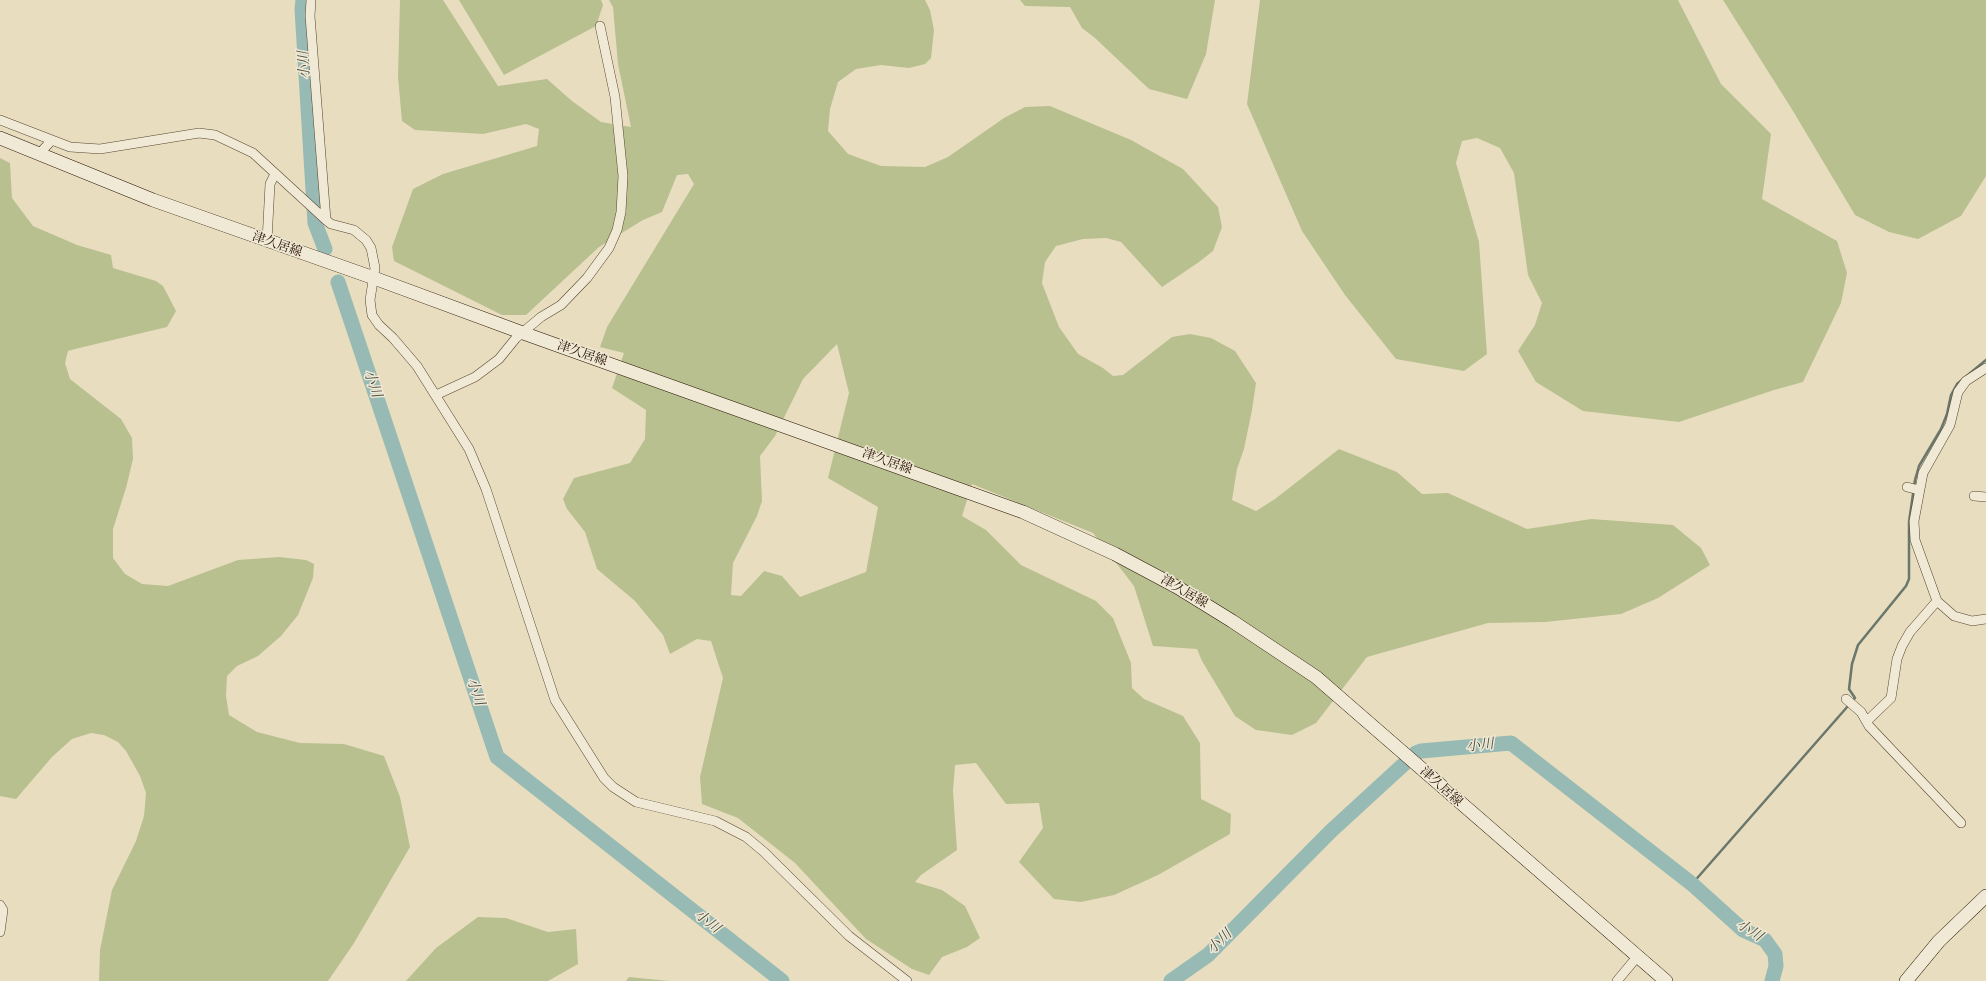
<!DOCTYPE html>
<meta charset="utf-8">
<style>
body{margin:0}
canvas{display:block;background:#e8ddbe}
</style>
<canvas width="1986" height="981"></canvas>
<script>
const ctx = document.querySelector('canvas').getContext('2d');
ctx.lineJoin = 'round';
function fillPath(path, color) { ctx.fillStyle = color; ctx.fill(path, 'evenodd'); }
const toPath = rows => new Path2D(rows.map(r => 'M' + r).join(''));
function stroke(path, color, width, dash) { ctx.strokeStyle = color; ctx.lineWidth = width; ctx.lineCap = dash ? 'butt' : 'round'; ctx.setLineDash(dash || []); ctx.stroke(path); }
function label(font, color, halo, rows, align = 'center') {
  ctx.font = font + ' "Libre Bodoni","Noto Serif JP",serif'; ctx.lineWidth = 3; ctx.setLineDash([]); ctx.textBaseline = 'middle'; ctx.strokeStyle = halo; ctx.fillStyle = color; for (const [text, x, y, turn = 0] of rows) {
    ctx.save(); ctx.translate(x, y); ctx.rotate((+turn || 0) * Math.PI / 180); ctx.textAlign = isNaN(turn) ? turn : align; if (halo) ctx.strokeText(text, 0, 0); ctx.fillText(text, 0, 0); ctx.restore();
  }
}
fillPath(toPath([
 [400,0,443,0,498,86,547,79,572,101,601,122,631,127,618,64,613,7,609,0,925,0,930,10,934,30,931,58,925,64,909,68,881,65,856,69,838,82,830,109,828,131,848,154,881,166,925,167,948,157,1004,118,1025,107,1050,106,1131,140,1183,169,1218,207,1222,227,1213,251,1199,262,1162,287,1121,242,1106,238,1083,239,1056,246,1045,262,1042,283,1059,327,1078,354,1103,368,1113,376,1123,375,1172,337,1190,334,1211,338,1235,351,1256,383,1252,410,1244,449,1237,469,1232,500,1256,511,1275,499,1339,449,1397,472,1422,494,1448,493,1527,529,1591,519,1673,525,1701,548,1710,565,1658,598,1621,614,1545,622,1488,623,1367,657,1316,723,1292,735,1256,730,1235,716,1202,661,1197,649,1153,646,1134,586,1093,533,972,484,962,516,986,530,1021,565,1096,601,1113,618,1131,663,1132,688,1144,699,1183,716,1200,743,1201,799,1231,814,1230,834,1158,875,1114,895,1081,902,1054,899,1019,862,1043,828,1039,803,1006,804,976,763,955,765,953,791,957,850,921,875,915,882,942,890,965,906,980,938,967,947,942,957,929,975,912,969,866,939,795,863,738,818,702,804,700,777,723,678,711,641,697,639,670,654,663,635,635,601,597,569,585,532,567,509,563,499,574,478,630,463,645,439,646,410,612,388,624,353,600,347,607,327,694,184,688,174,677,175,662,212,643,220,599,247,526,315,502,315,394,261,392,247,413,189,443,174,537,146,539,129,526,124,483,134,415,130,402,121,398,77],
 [837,344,849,393,828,478,878,507,866,572,800,597,782,576,764,571,741,596,731,595,733,563,757,516,762,501,760,456,775,436,803,379],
 [459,0,601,0,603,5,596,26,504,75],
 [1020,0,1215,0,1206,54,1187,99,1149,89,1095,38,1082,28,1070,7,1025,6],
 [1260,0,1678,0,1721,84,1771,134,1762,199,1837,241,1847,273,1841,303,1803,382,1774,390,1679,422,1583,411,1536,382,1518,351,1535,325,1542,303,1528,275,1514,173,1500,148,1477,138,1462,141,1456,163,1479,242,1487,354,1464,371,1396,359,1345,295,1302,231,1247,104],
 [1723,0,1986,0,1986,176,1961,216,1918,239,1889,232,1855,215,1793,111],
 [0,158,10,163,12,198,33,226,77,245,111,255,113,268,156,281,163,286,176,311,167,327,75,349,68,351,65,363,70,379,121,419,132,438,133,459,126,488,113,529,113,558,125,574,142,584,168,586,238,560,279,557,306,560,314,564,313,578,298,615,281,636,258,656,237,666,227,676,226,696,229,715,257,732,300,743,344,744,384,756,400,797,410,847,354,943,328,981,99,981,100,950,112,890,136,841,144,816,146,793,140,776,126,751,118,742,104,735,91,733,72,739,52,757,16,799,0,796],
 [478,917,506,918,548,932,576,929,578,964,548,981,406,981,436,948],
 [629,977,669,981,670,981,626,981]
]), '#b8c090');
const water = toPath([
 [1773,966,1779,967,1779,975,1776,981,1769,981,1773,966]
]);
fillPath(water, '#97bbb4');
stroke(water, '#6a776c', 1);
stroke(toPath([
 [1692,884,1855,698,1849,689,1852,664,1858,645,1906,586,1909,579,1909,522,1915,480,1919,466,1941,429,1947,414,1951,395,1957,384,1986,360]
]), '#6a776c', 2.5);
stroke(toPath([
 [303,0,302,9,315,223,325,249],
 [338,282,497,757,782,981],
 [1171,981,1208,955,1331,831,1416,753,1421,751,1511,743,1692,884,1743,930,1765,940,1775,954,1776,966,1772,981]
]), '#97bbb4', 15);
const minor = toPath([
 [311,0,310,16,326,220],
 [0,120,70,147,100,149,199,133,215,135,253,153,326,220,331,224,354,230,366,240,371,248,375,268,370,300,372,315,379,325,393,338,417,366,469,449,486,489,555,700,604,778,613,787,636,802,715,821,746,837,764,852,849,936,907,981],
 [39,154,52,140],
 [267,241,270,184,275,174],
 [1986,368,1966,381,1958,392,1950,425,1923,473,1914,521,1915,540,1937,601,1954,616,1972,621,1986,619],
 [436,395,475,377,499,359,516,338,541,317,561,305,587,278,609,248,617,230,621,212,623,176,615,97,600,26],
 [1907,487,1919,490],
 [1974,496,1986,497],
 [1846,699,1861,712,1869,726,1961,823],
 [1867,721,1891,698,1897,659,1902,646,1910,632,1937,601],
 [0,905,3,910,0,932],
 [1617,981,1637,957]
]);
const secondary = toPath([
 [0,138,153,200,374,278,523,333,1023,512,1115,554,1177,587,1232,621,1316,677,1666,981],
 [1906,981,1939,941,1986,896]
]);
stroke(minor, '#574530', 10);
stroke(secondary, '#271200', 14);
stroke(minor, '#f0e9d5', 9);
stroke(secondary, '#f0e9d5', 13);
label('13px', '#271200', '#f0e9d5', [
 ["津久居線",277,245,19],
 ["津久居線",582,354,19],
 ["津久居線",887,462,20],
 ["津久居線",1184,592,30],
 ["津久居線",1441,787,42]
]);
label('italic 14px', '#4e4d3f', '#f0e9d5', [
 ["小川",305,65,-93],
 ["小川",372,384,71],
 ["小川",475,692,71],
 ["小川",1480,746,-6],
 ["小川",707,922,38],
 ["小川",1749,931,33],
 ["小川",1220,942,-44]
]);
</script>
